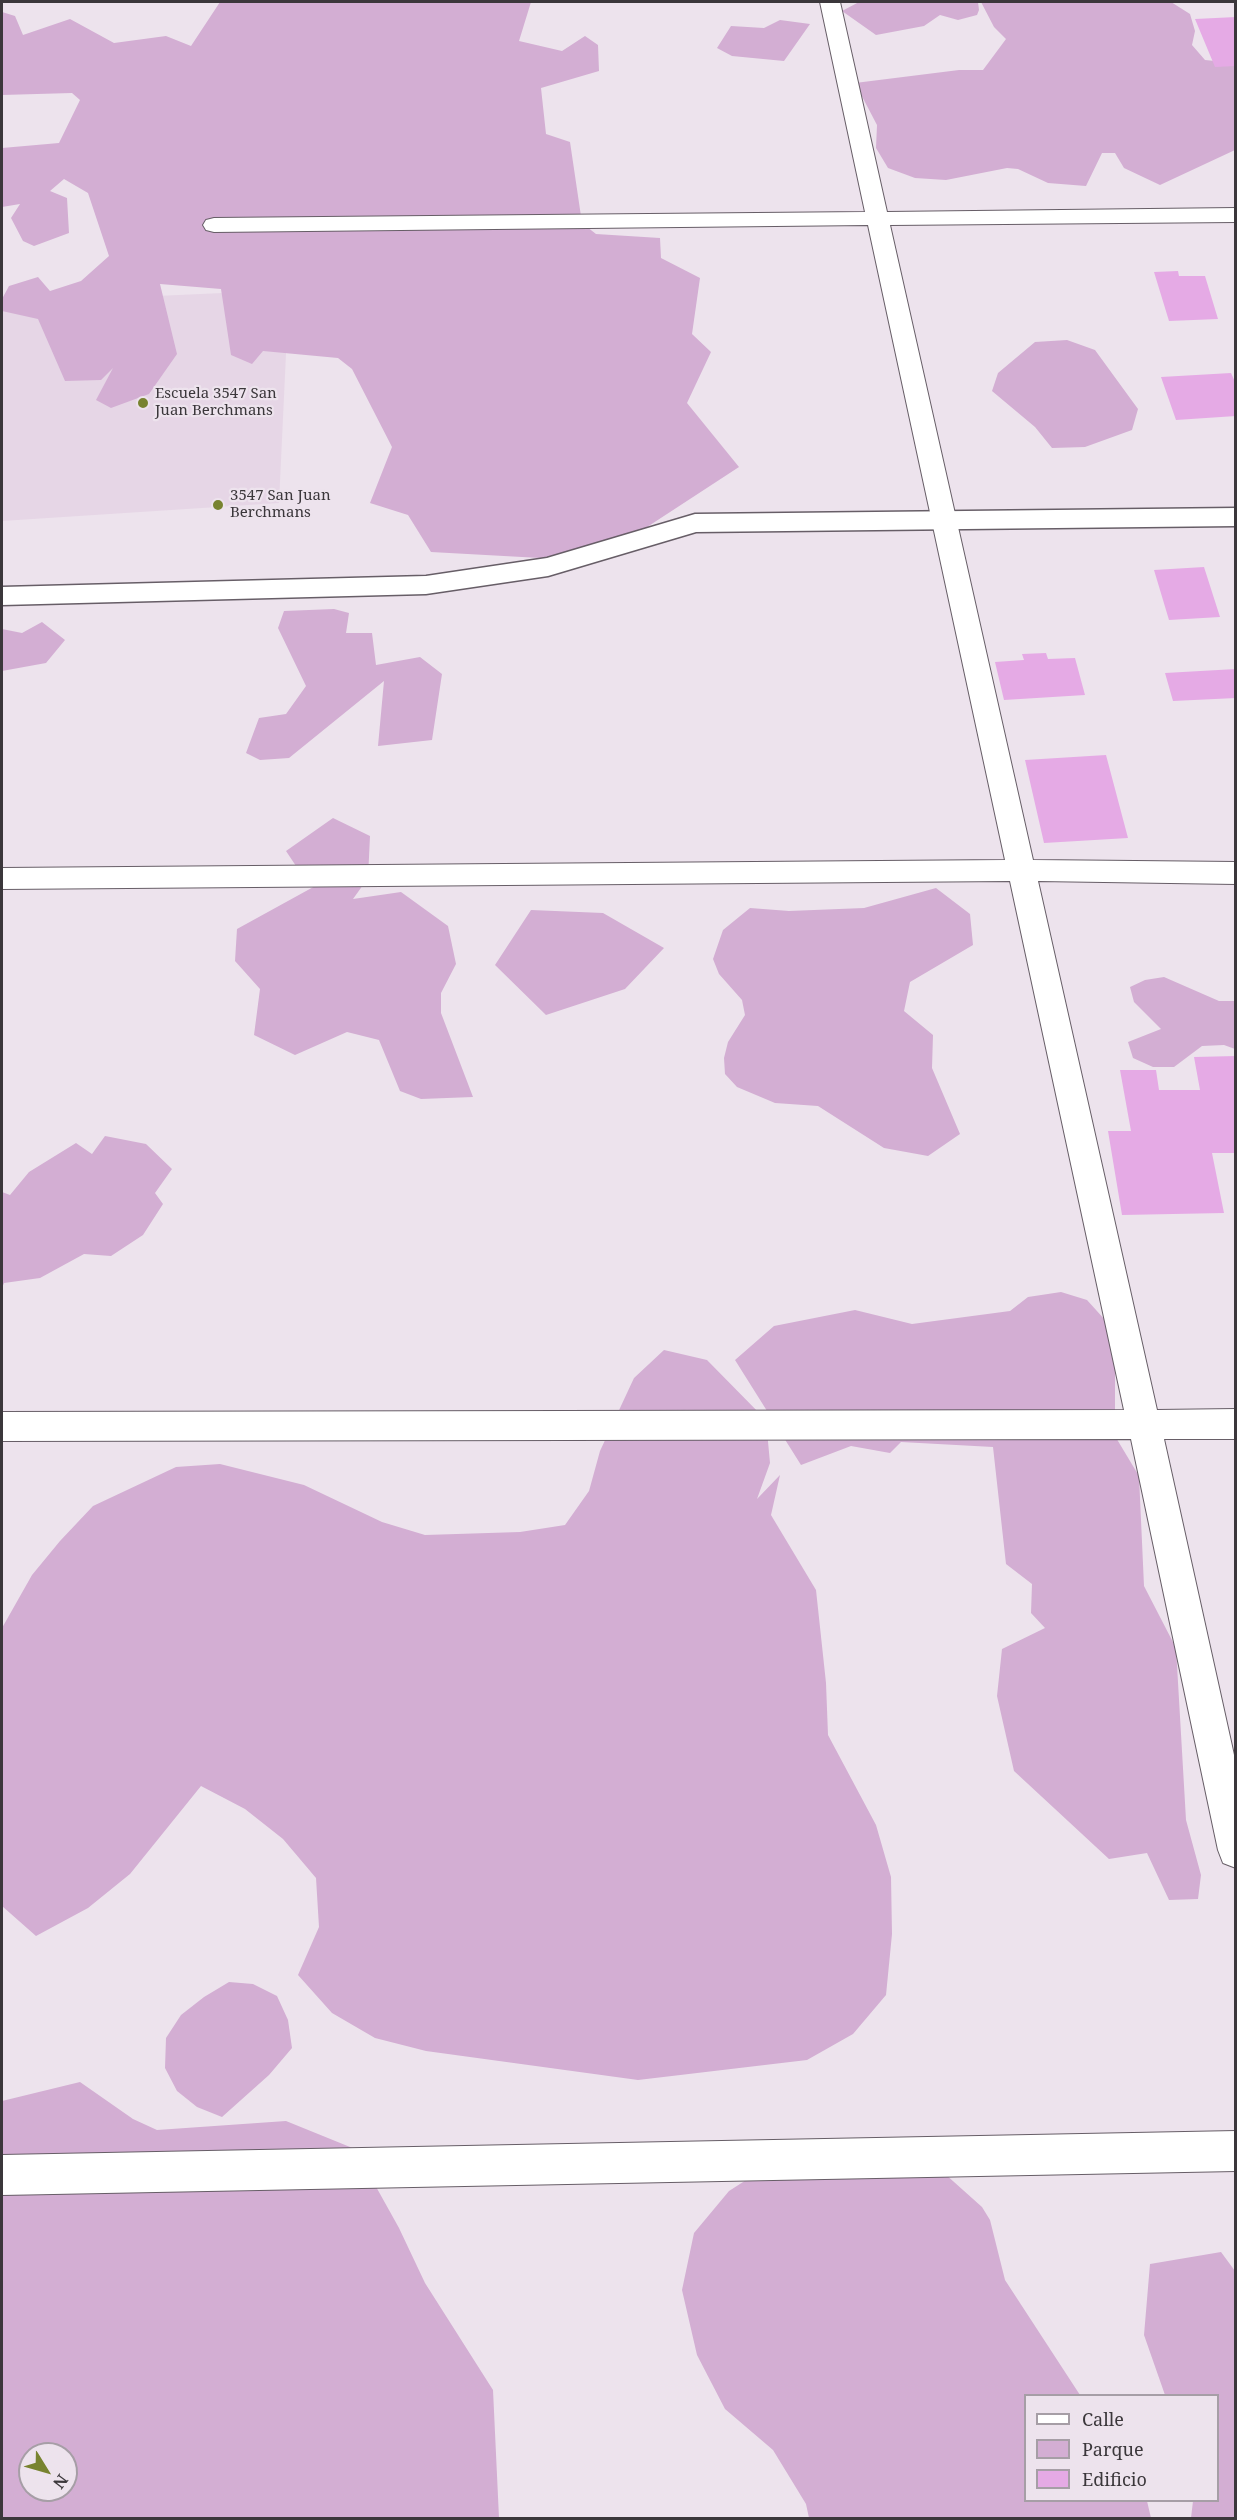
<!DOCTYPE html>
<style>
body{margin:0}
#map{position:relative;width:1237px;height:2520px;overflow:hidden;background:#ede3ed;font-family:"Noto Serif",serif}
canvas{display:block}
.frame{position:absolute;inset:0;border:3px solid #3b373b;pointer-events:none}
.legend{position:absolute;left:1024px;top:2394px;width:195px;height:108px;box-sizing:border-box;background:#ede3ed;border:2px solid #a69ea6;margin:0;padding:8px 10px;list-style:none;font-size:18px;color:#3b373b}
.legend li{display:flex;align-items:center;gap:12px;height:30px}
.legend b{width:30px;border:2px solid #a69ea6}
.north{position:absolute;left:18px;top:2442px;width:60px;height:60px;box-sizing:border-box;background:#ede3ed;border:2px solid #a69ea6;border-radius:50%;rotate:127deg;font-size:16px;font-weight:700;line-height:24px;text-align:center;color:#3b373b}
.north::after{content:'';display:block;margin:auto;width:21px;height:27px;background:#788330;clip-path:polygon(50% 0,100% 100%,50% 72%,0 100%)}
</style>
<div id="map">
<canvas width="1237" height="2520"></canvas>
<div class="frame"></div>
<ul class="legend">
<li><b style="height:8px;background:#fff"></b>Calle</li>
<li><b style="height:16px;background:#d3aed3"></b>Parque</li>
<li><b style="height:16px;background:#e5aae5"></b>Edificio</li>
</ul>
<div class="north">N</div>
</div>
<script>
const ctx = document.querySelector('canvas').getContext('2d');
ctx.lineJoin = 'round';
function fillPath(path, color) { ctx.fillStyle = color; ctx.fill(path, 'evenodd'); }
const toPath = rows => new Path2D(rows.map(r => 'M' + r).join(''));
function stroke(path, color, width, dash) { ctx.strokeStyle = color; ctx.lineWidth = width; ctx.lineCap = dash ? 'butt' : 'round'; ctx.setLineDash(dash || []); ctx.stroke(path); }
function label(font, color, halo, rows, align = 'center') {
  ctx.font = font + ' "Noto Serif",serif'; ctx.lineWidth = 4.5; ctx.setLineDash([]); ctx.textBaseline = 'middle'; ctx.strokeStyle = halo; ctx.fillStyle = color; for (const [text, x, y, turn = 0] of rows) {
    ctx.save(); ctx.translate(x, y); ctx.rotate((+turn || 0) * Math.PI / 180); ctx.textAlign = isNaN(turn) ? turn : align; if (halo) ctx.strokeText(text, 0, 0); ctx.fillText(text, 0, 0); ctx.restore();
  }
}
fillPath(toPath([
 [289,290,279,503,2,521,2,303]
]), '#e6d6e6');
fillPath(toPath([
 [220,2,531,2,519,41,562,51,585,36,598,45,599,71,541,88,546,134,570,142,582,223,596,234,660,238,661,258,700,278,692,334,711,352,687,403,739,467,595,561,431,552,408,515,370,503,392,447,352,369,338,358,263,351,252,364,231,355,221,289,160,284,177,354,149,394,111,408,96,400,113,368,101,380,65,381,38,319,2,311,2,299,9,286,38,277,50,291,81,281,109,256,88,193,64,179,50,191,67,198,69,233,34,246,23,241,11,218,20,204,2,207,2,148,59,143,80,100,72,93,2,95,2,12,15,16,23,35,70,19,114,43,166,36,191,46],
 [859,2,978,2,979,10,977,15,958,20,940,15,924,26,876,35,842,11],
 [981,2,1171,2,1190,14,1195,31,1192,45,1205,60,1235,63,1235,150,1160,185,1124,168,1115,153,1102,153,1086,186,1048,183,1018,169,1007,168,946,180,915,178,888,168,876,148,877,125,855,83,959,70,983,70,1006,39,994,27],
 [780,20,810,24,784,61,732,56,717,48,731,26,764,28],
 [1067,340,1095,350,1138,409,1132,430,1085,447,1052,448,1035,427,992,391,998,373,1035,342],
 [334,609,349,613,346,633,372,633,376,665,420,657,442,674,432,740,378,746,384,681,289,758,260,760,246,753,259,718,286,714,306,686,278,628,284,611],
 [42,622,65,640,46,663,2,671,2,629,22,633],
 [333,818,370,836,368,878,353,899,401,892,448,926,456,964,441,993,441,1013,473,1097,421,1099,400,1091,379,1040,347,1032,295,1055,254,1035,260,989,235,961,237,929,317,885,308,884,286,851],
 [936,888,970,914,973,945,910,982,904,1011,933,1035,932,1068,960,1134,928,1156,884,1148,818,1106,775,1103,737,1087,725,1074,724,1058,728,1042,745,1015,742,1000,719,974,713,959,723,930,750,908,789,911,864,908],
 [531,910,603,913,664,948,625,989,546,1015,495,965],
 [1164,977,1219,1001,1235,1001,1235,1049,1224,1045,1202,1046,1174,1067,1153,1067,1133,1058,1128,1042,1161,1029,1134,1002,1130,987,1145,980],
 [105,1136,146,1144,172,1169,155,1193,163,1204,143,1235,111,1256,84,1254,40,1278,4,1283,2,1288,2,1192,10,1195,29,1172,76,1143,92,1154],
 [1061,1292,1087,1300,1115,1331,1115,1436,1139,1476,1144,1586,1176,1648,1186,1820,1201,1875,1198,1899,1169,1900,1147,1853,1109,1859,1014,1771,997,1696,1002,1649,1045,1628,1031,1613,1032,1584,1006,1564,993,1447,901,1442,890,1453,851,1446,801,1465,735,1360,774,1326,855,1310,912,1324,1010,1311,1028,1297],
 [664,1350,707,1360,766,1420,770,1463,757,1499,780,1475,771,1515,816,1590,826,1683,828,1735,876,1825,891,1877,892,1934,886,1995,853,2034,807,2060,638,2080,426,2051,375,2038,332,2013,298,1975,319,1927,316,1878,283,1839,245,1809,201,1786,130,1874,88,1908,36,1936,2,1906,2,1628,32,1575,60,1541,93,1506,176,1467,220,1464,304,1485,382,1522,425,1535,520,1532,565,1525,589,1491,600,1451,634,1378],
 [229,1982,253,1984,277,1996,288,2020,292,2048,269,2075,222,2117,197,2107,177,2091,165,2068,166,2038,181,2015,204,1997],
 [80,2082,133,2119,157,2130,286,2121,355,2149,399,2228,425,2283,493,2390,499,2518,2,2518,2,2101],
 [30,2454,66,2454,66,2490,30,2490],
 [776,2161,935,2165,982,2207,990,2220,1005,2280,1080,2395,1026,2396,1026,2500,1147,2501,1151,2518,809,2518,806,2504,773,2450,725,2409,697,2355,682,2290,694,2233,729,2191],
 [1221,2252,1235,2271,1235,2518,1191,2518,1193,2501,1218,2500,1218,2396,1165,2395,1144,2335,1150,2264]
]), '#d3aed3');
fillPath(toPath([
 [1236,17,1236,66,1215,67,1195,19],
 [1178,271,1179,276,1205,276,1218,319,1169,321,1154,272],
 [1231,373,1236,384,1236,416,1176,420,1161,377],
 [1204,567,1220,617,1169,620,1154,570],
 [1046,653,1048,659,1075,658,1085,695,1004,700,995,662,1024,660,1022,654],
 [1236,669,1236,698,1173,701,1165,673],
 [1106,755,1128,838,1044,843,1025,760],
 [1236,1056,1236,1153,1212,1153,1224,1213,1122,1215,1108,1131,1131,1131,1120,1070,1156,1070,1159,1090,1200,1090,1194,1057]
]), '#e5aae5');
const service = toPath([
 [820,2,840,2,887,212,1236,208,1236,222,890,225,1033,860,1236,862,1236,884,1038,881,1157,1410,1236,1409,1236,1439,1164,1439,1236,1764,1236,1868,1223,1863,1218,1850,1131,1439,2,1441,2,1412,1124,1410,1010,881,2,889,2,868,1005,860,868,225,214,232,206,230,203,225,206,220,214,218,865,212,820,2],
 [1236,2131,1236,2171,2,2195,2,2155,1236,2131]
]);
const minor = toPath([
 [1236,508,1236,526,696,532,548,576,426,594,2,605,2,587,426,576,547,558,695,514,1236,508]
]);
stroke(service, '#675e67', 2);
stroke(minor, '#675e67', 3);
fillPath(service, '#fff');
fillPath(minor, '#fff');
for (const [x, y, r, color] of [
 [143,403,6,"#788330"],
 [218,505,6,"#788330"]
]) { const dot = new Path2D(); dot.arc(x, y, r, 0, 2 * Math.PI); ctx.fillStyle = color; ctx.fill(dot); stroke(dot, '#ede3ed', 2); }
label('15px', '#3b373b', '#ede3ed', [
 ["Escuela 3547 San",155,394],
 ["Juan Berchmans",155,411],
 ["3547 San Juan",230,496],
 ["Berchmans",230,513]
], 'left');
</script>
